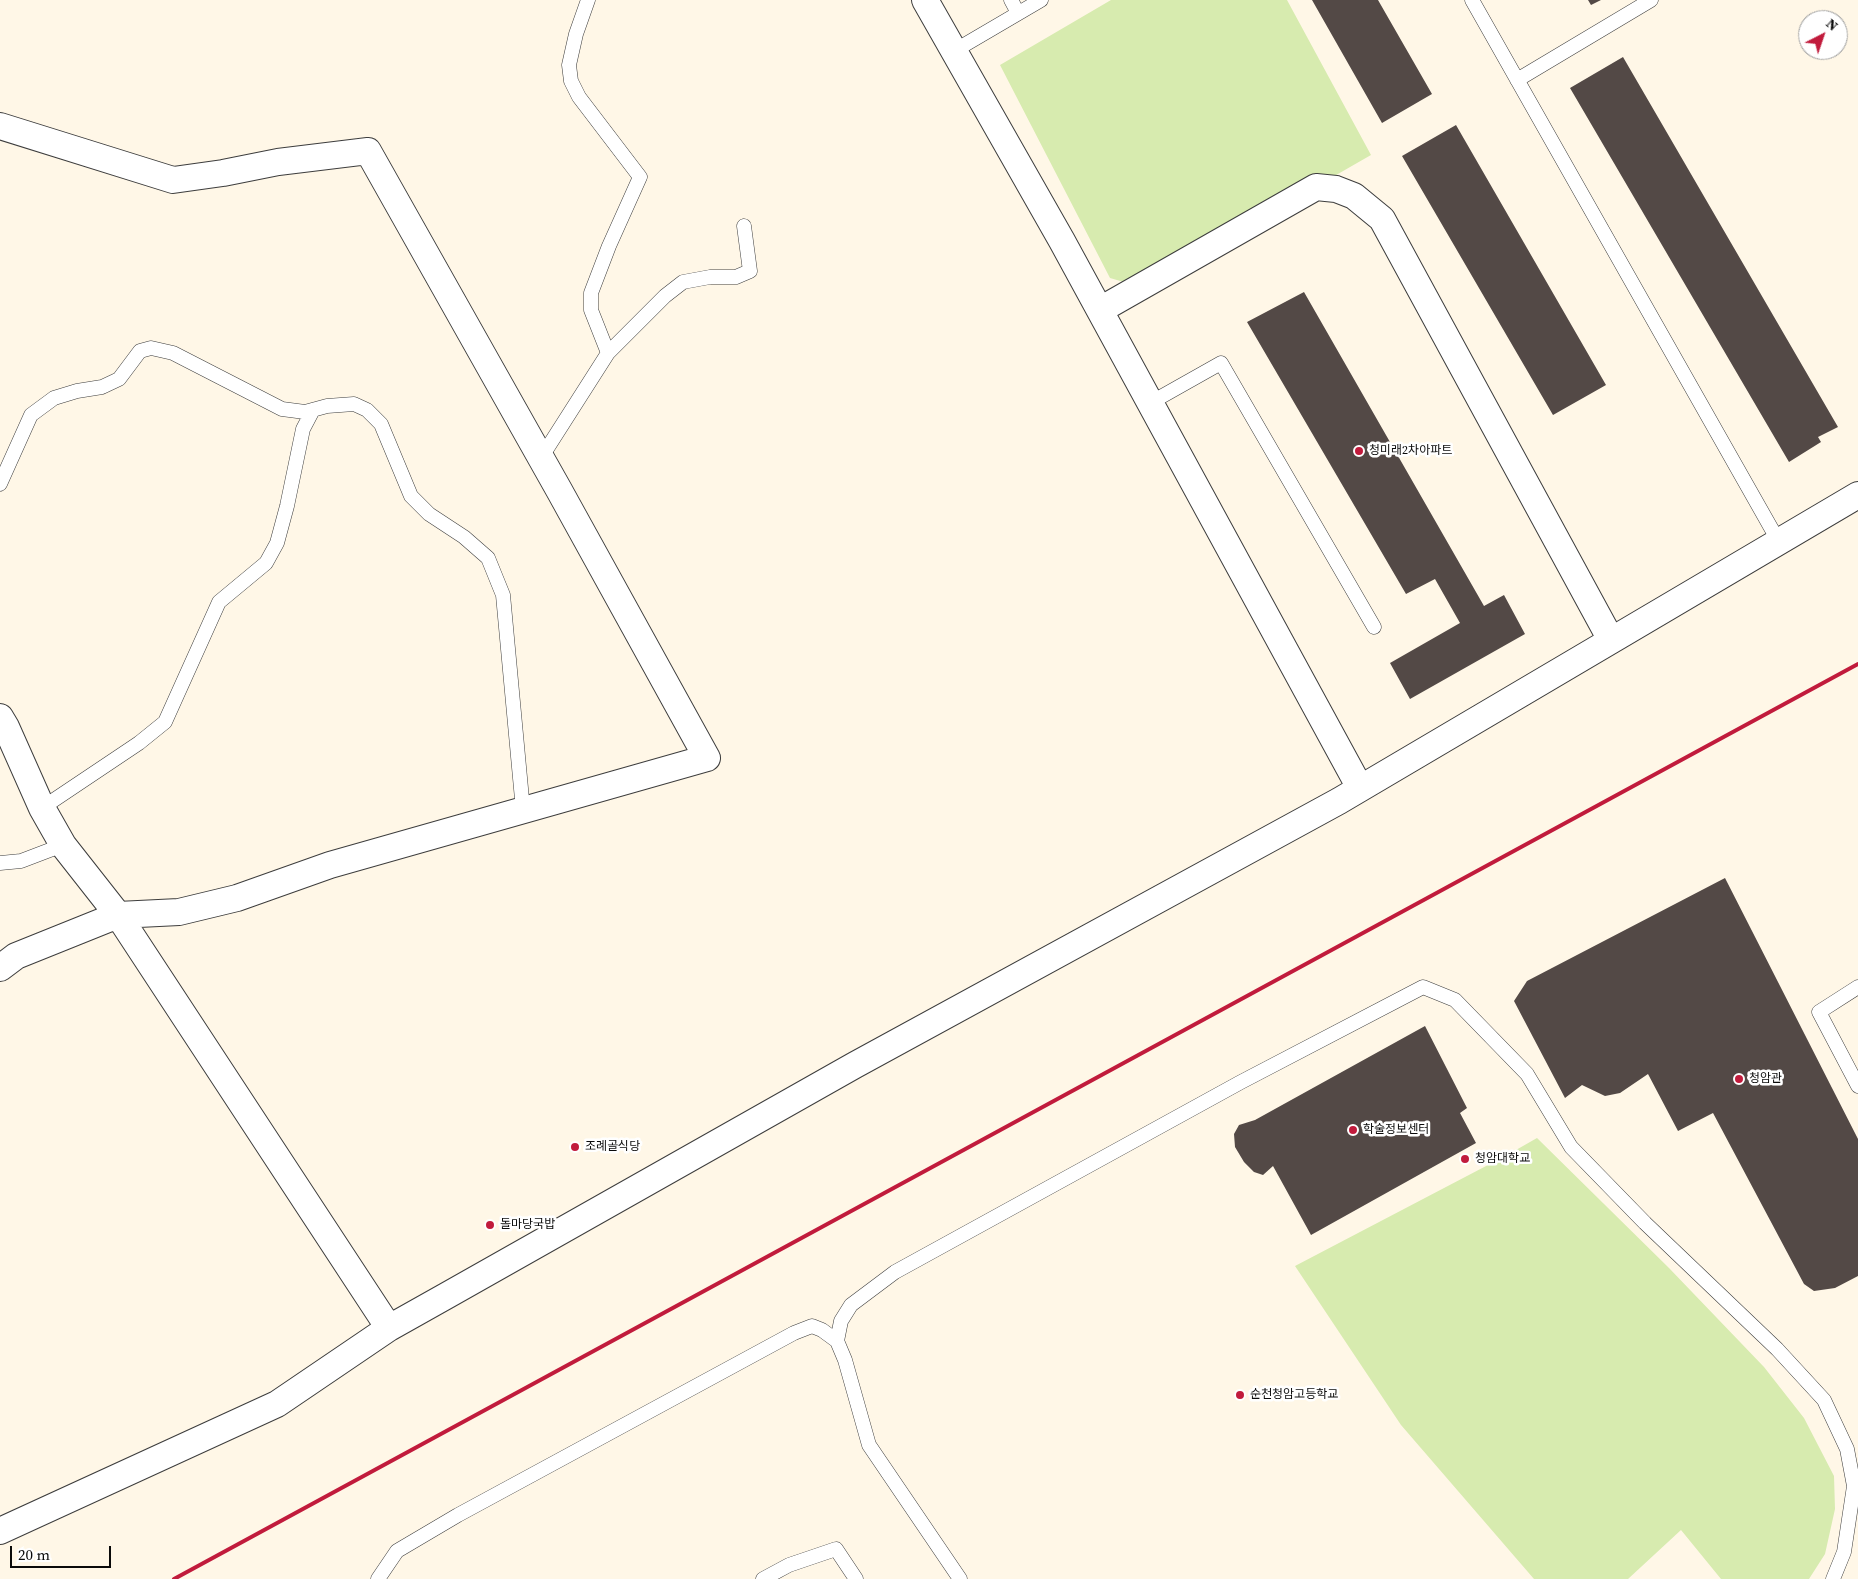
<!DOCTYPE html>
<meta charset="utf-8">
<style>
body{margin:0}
#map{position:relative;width:1858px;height:1579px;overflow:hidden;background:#fff7e7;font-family:"Source Serif 4",serif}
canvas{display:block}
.north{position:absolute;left:1798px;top:10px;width:50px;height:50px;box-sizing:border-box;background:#fff;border:1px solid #9d9d9d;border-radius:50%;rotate:41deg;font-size:14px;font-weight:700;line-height:20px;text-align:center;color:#0a0a0a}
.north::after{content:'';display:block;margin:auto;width:18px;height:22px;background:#c11b3c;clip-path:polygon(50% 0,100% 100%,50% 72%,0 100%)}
.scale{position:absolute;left:10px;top:1546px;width:101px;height:22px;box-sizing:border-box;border:2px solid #0a0a0a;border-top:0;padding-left:6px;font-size:15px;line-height:18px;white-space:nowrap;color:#0a0a0a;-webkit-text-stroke:4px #fff;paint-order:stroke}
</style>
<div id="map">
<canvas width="1858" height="1579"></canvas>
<div class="north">N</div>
<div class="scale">20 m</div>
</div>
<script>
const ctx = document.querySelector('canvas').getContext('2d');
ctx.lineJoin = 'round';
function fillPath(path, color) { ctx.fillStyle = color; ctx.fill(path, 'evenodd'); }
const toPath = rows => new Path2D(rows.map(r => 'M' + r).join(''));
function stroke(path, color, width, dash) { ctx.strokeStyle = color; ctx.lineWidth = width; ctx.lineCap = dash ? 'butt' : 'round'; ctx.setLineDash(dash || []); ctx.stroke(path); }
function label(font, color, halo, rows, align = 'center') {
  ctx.font = font + ' "Source Serif 4","Noto Sans KR",serif'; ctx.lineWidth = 5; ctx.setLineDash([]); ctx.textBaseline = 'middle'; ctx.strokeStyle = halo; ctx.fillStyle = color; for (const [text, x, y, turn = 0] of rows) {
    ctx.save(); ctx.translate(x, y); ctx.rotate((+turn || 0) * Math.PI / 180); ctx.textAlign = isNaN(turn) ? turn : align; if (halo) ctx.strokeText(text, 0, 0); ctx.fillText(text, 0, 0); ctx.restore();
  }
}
fillPath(toPath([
 [1111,0,1287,0,1371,155,1141,287,1110,278,1000,65],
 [1537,1138,1669,1268,1764,1367,1804,1418,1834,1476,1835,1509,1825,1554,1809,1579,1721,1579,1681,1530,1628,1579,1534,1579,1401,1425,1295,1266,1509,1154]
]), '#d7ebaf');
fillPath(toPath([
 [1312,0,1378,0,1432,94,1382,123],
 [1588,0,1601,0,1591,5],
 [1623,57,1838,427,1818,437,1821,442,1789,462,1570,88],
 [1456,125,1606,385,1553,415,1402,156],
 [1304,292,1484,606,1504,595,1525,634,1410,699,1390,663,1460,623,1435,579,1406,594,1247,322],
 [1725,878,1858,1139,1858,1276,1835,1288,1814,1291,1804,1284,1713,1113,1678,1131,1648,1074,1620,1093,1605,1096,1582,1085,1565,1098,1514,1001,1527,981],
 [1425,1026,1467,1108,1460,1113,1476,1143,1311,1235,1273,1166,1263,1175,1254,1172,1244,1162,1235,1147,1234,1134,1239,1125,1255,1120]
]), '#534946');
const service = toPath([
 [1011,0,1018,13],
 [1472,0,1779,542],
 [954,51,1041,0],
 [1517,80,1651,0],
 [608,353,665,296,683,282,710,277,736,277,750,271,744,226],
 [1150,403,1221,363,1374,627],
 [541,458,608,353,591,310,591,293,609,246,640,177,579,97,571,81,569,65,576,34,588,0],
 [0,484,31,415,54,398,77,391,102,387,119,379,140,351,151,348,173,353,282,409,305,412,327,406,354,404,367,410,381,424,411,496,429,514,464,537,488,558,503,595,523,810],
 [42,808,139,743,165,722,219,602,266,563,277,543,287,506,303,429,313,410],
 [0,863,21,861,63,845],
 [1858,987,1819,1012,1858,1086],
 [837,1341,841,1321,851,1305,895,1272,1241,1082,1423,987,1455,1000,1527,1074,1571,1147,1645,1223,1777,1349,1824,1400,1847,1449,1854,1486],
 [378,1579,397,1551,458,1515,794,1333,812,1326,822,1330,837,1341,845,1360,869,1445,960,1579],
 [763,1579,789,1565,836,1549,856,1579],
 [1833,1579,1844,1552,1854,1486,1858,1483]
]);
const minor = toPath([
 [925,0,1062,241,1360,788],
 [0,126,173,180,223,173,278,162,368,151,559,490,707,758,330,865,237,898,179,912,118,915,389,1328],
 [1100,310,1316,187,1336,189,1354,196,1382,219,1611,640],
 [0,717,6,727,42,808,63,845,118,915,16,956,0,968],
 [0,1531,277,1404,389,1328,446,1296,855,1065,1339,801,1858,495]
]);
stroke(service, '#3d3d3d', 15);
stroke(minor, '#3d3d3d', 28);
stroke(service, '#fff', 14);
stroke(minor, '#fff', 26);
stroke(toPath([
 [174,1579,1858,664]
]), '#c11b3c', 4);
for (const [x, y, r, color] of [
 [1359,451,5,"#c11b3c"],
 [1739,1079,5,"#c11b3c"],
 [1353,1130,5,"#c11b3c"],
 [575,1147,5,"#c11b3c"],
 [1465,1159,5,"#c11b3c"],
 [490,1225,5,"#c11b3c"],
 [1240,1395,5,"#c11b3c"]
]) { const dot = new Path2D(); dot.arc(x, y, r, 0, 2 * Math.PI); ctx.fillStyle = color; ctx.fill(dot); stroke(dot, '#fff', 2); }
label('12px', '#0a0a0a', '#fff', [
 ["청미래2차아파트",1369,451],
 ["청암관",1749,1079],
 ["학술정보센터",1363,1130],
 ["조례골식당",585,1147],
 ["청암대학교",1475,1159],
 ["돌마당국밥",500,1225],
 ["순천청암고등학교",1250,1395]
], 'left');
</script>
